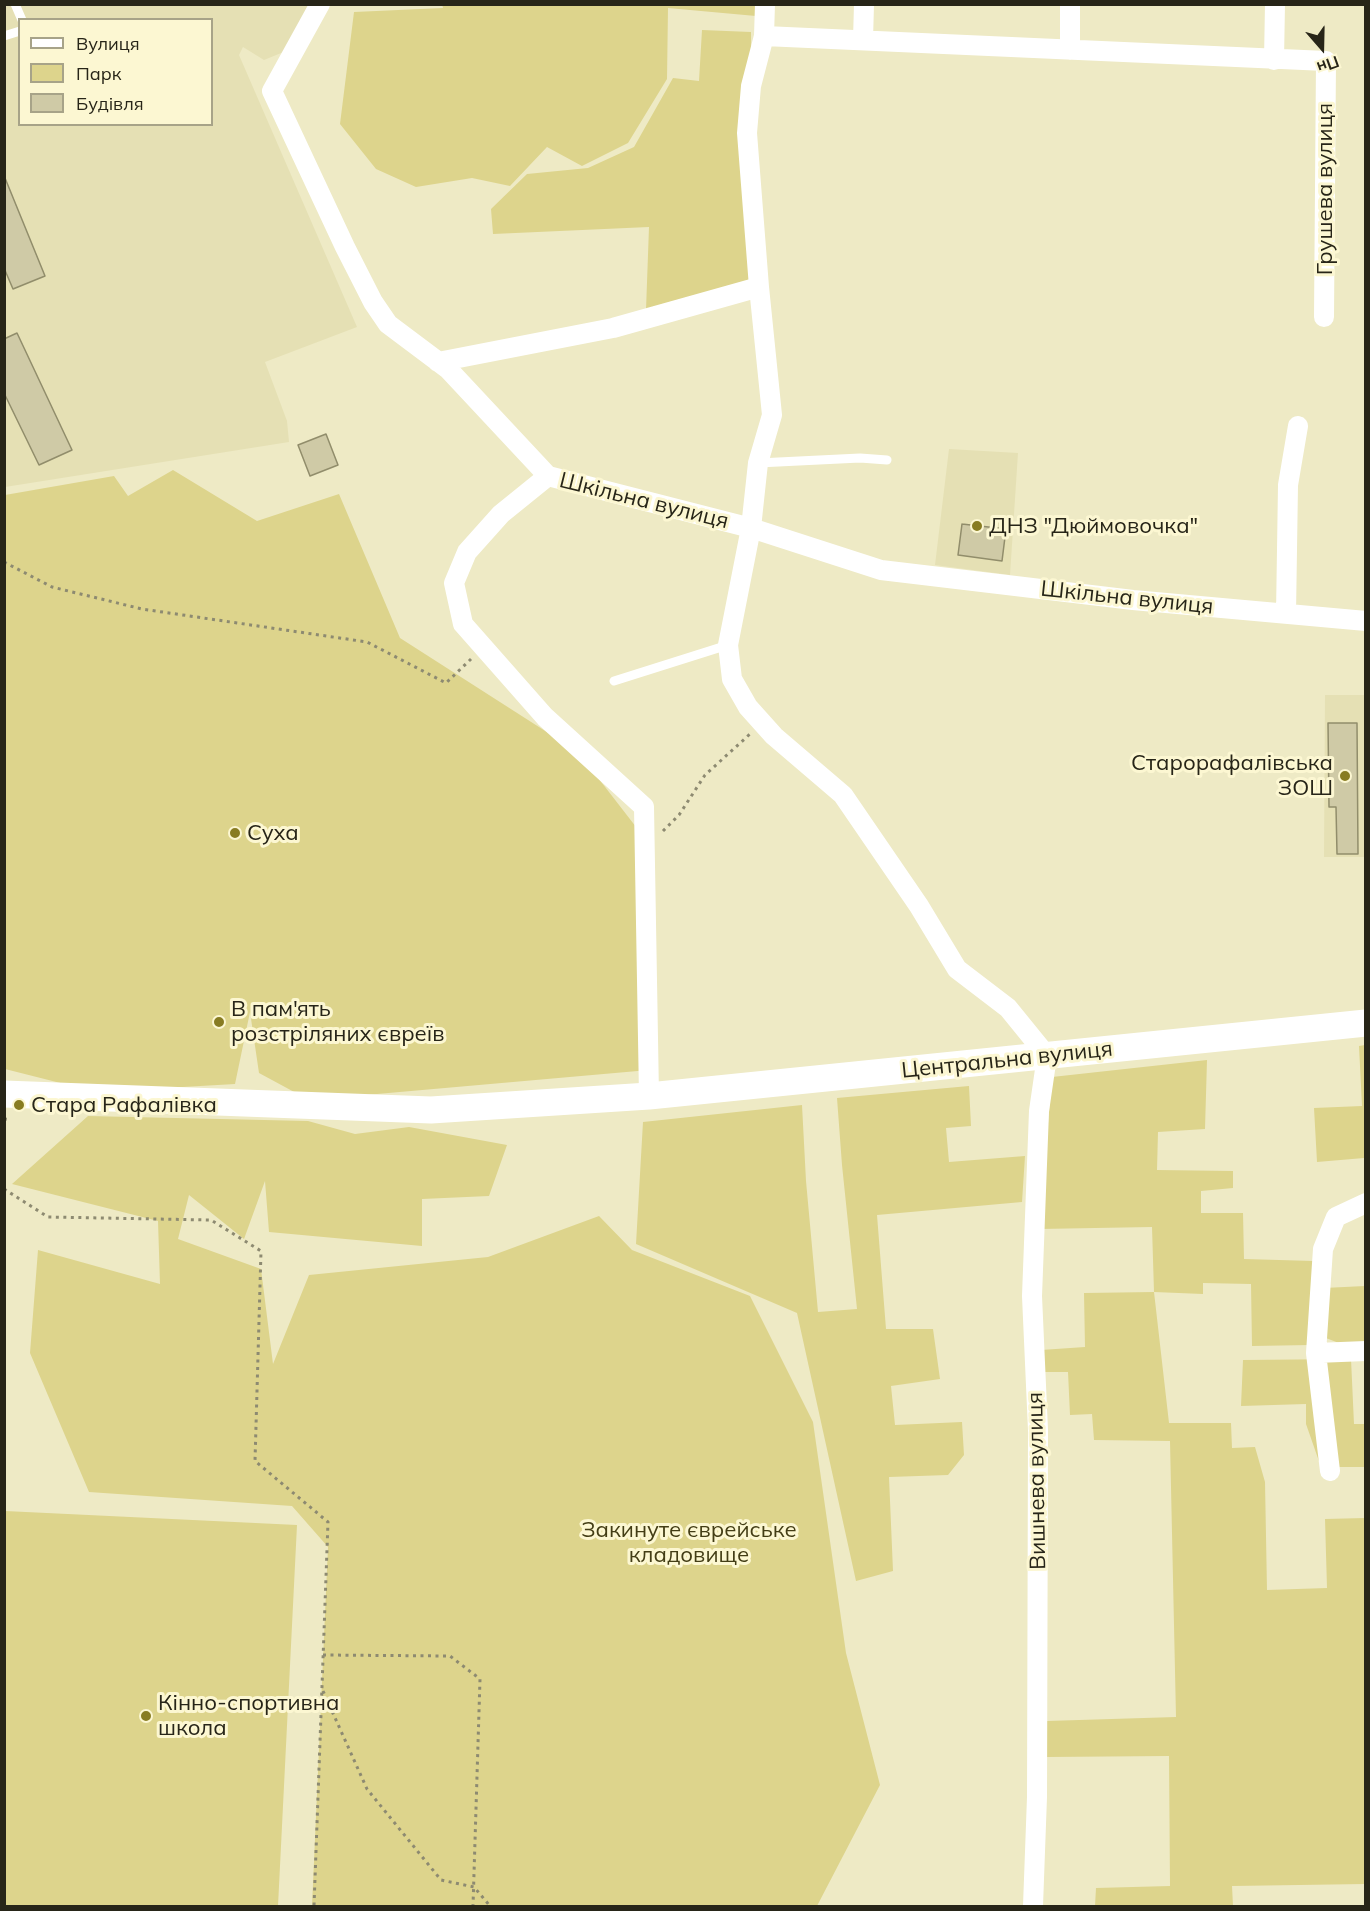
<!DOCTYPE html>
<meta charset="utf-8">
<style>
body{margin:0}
#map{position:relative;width:1370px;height:1911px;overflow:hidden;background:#eeeac5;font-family:Mulish,sans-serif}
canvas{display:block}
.frame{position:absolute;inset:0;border:6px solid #272518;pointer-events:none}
.legend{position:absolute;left:18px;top:18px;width:195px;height:108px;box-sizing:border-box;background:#fcf7d2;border:2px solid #a7a388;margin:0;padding:8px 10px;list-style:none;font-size:18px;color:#272518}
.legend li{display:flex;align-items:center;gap:12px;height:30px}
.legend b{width:30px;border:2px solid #a7a388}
.north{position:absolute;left:1292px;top:18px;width:60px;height:60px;-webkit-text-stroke:4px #fcf7d2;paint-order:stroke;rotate:160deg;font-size:16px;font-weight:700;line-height:24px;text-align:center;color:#272518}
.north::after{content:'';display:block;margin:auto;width:21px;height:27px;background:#272518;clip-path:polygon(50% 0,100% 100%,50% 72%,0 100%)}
</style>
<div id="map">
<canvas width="1370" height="1911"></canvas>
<div class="frame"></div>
<ul class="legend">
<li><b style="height:8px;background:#fff"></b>Вулиця</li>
<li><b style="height:16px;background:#ddd48c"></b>Парк</li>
<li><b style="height:16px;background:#cfcaa6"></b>Будівля</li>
</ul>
<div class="north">Пн</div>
</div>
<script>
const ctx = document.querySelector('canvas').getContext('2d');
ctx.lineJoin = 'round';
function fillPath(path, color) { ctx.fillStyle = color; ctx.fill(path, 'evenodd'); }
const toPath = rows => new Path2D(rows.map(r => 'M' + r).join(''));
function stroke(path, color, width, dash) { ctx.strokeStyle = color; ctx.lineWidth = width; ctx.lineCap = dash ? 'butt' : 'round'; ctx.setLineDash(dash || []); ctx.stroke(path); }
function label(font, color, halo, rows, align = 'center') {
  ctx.font = font + ' Mulish,sans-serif'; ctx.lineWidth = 6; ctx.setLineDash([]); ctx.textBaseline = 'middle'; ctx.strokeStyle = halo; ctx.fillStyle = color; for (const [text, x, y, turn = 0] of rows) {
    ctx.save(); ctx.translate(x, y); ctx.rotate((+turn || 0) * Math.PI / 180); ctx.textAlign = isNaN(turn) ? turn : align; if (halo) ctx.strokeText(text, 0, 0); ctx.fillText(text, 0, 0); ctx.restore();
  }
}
fillPath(toPath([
 [5,5,309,5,286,51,264,60,243,47,239,55,357,327,265,362,287,421,289,442,5,487],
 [20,20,212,20,212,124,20,124],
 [949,449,1018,453,1010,575,935,565],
 [1325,695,1365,695,1365,857,1324,857]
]), '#e5e0b4');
fillPath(toPath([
 [442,4,756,5,756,16,668,8,667,79,628,143,582,166,547,147,510,186,472,178,416,187,376,169,340,124,354,12,443,8],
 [702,30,751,32,752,277,747,284,646,310,649,227,493,234,491,209,527,174,588,168,634,147,673,78,699,81],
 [173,470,257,521,339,494,400,638,578,752,650,845,649,1070,309,1100,259,1073,250,1012,235,1084,96,1092,5,1069,5,495,114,476,128,496],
 [1365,1045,1366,1045,1365,1173,1364,1158,1317,1162,1314,1108,1362,1106,1359,1046],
 [1207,1060,1205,1129,1158,1132,1157,1170,1233,1171,1233,1188,1201,1191,1201,1213,1243,1213,1244,1259,1314,1261,1310,1345,1252,1346,1251,1284,1203,1283,1203,1294,1154,1292,1169,1423,1231,1423,1232,1448,1255,1447,1265,1482,1267,1590,1327,1588,1325,1519,1365,1518,1365,1884,1232,1886,1233,1906,1095,1906,1096,1888,1170,1886,1169,1756,1046,1757,1047,1721,1176,1717,1170,1441,1094,1440,1092,1414,1070,1415,1068,1372,1042,1372,1041,1350,1085,1347,1084,1293,1154,1292,1152,1227,1039,1229,1052,1077],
 [969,1086,971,1126,946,1128,949,1162,1025,1156,1022,1202,877,1215,886,1329,933,1329,940,1379,891,1386,895,1425,962,1422,964,1455,948,1475,889,1477,893,1571,856,1581,797,1313,636,1244,643,1122,802,1105,806,1181,818,1312,857,1309,842,1165,837,1098],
 [88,1116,308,1121,355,1134,409,1127,507,1145,489,1196,422,1199,422,1246,269,1232,265,1181,244,1239,189,1195,178,1239,261,1269,273,1364,309,1275,488,1257,599,1216,632,1250,750,1296,813,1422,846,1653,880,1785,817,1906,312,1906,328,1547,292,1506,89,1492,30,1353,38,1250,160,1284,158,1221,12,1184],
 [1365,1286,1365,1345,1344,1345,1326,1338,1324,1288],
 [1351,1359,1354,1424,1365,1424,1365,1467,1321,1467,1306,1424,1306,1404,1241,1406,1243,1360],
 [5,1511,297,1525,278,1906,5,1906]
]), '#ddd48c');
const building = toPath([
 [5,178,45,276,13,289,4,268,5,178],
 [17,333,72,450,39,465,4,393,4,339,17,333],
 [326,434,338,465,310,476,298,445,326,434],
 [962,524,1006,529,1002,561,958,555,962,524],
 [1328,723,1357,723,1358,854,1337,854,1336,807,1329,807,1328,723]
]);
fillPath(building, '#cfcaa6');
stroke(building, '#918d6b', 1.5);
stroke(toPath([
 [4,562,52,587,142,609,367,642,446,683,471,659],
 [663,831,679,815,705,775,750,734],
 [4,1128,6,1115],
 [4,1189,48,1217,211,1220,261,1251,255,1461,328,1522,314,1906],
 [323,1655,450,1656,480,1679,473,1906],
 [323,1691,367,1789,441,1880,474,1887,490,1906]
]), '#8d8a71', 3, [3, 4.5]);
stroke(toPath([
 [15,4,22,20],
 [4,36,20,31],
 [758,463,860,458,887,460],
 [614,681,728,645]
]), '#fff', 9);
stroke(toPath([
 [320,4,272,91,345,247,373,302,388,324,448,369,548,476],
 [765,4,764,36,751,86,747,133,759,287,772,415,758,463,751,528,728,645,732,679,748,707,774,736,843,795,919,906,957,969,1008,1008,1047,1056,1039,1111,1032,1296,1038,1430,1037,1797,1033,1906],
 [764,36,1326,61,1324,317],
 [863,40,864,4],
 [1070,50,1070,4],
 [1274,60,1275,4],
 [438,362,613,328,759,287],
 [548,476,751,528,881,570,1133,600,1366,621],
 [548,476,501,514,467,552,454,583,463,624,545,717,644,807,649,1096],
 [1286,614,1288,485,1298,426],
 [1316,1353,1366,1351],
 [1330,1471,1316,1353,1323,1249,1336,1217,1366,1203]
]), '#fff', 20);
stroke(toPath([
 [4,1094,431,1110,649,1096,1366,1023]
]), '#fff', 27);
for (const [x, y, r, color] of [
 [977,526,6,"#887c22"],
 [1345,776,6,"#887c22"],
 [235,833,6,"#887c22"],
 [219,1022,6,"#887c22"],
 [19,1105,6,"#887c22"],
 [146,1716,6,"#887c22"]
]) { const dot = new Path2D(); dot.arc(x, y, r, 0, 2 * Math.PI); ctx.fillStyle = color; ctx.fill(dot); stroke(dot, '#fcf7d2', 2); }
label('22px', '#272518', '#fcf7d2', [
 ["Грушева вулиця",1325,189,-90],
 ["Шкільна вулиця",644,501,14],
 ["Шкільна вулиця",1127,598,6],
 ["Центральна вулиця",1007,1060,-6],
 ["Вишнева вулиця",1037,1481,-91]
]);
label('22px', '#272518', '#fcf7d2', [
 ["ДНЗ \"Дюймовочка\"",989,526],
 ["Старорафалівська",1333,763,"right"],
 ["ЗОШ",1333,788,"right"],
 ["Суха",247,833],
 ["В пам'ять",231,1009],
 ["розстріляних євреїв",231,1034],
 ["Стара Рафалівка",31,1105],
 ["Кінно-спортивна",158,1703],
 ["школа",158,1728]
], 'left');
label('22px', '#433d15', '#fcf7d2', [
 ["Закинуте єврейське",689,1530],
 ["кладовище",689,1555]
]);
</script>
